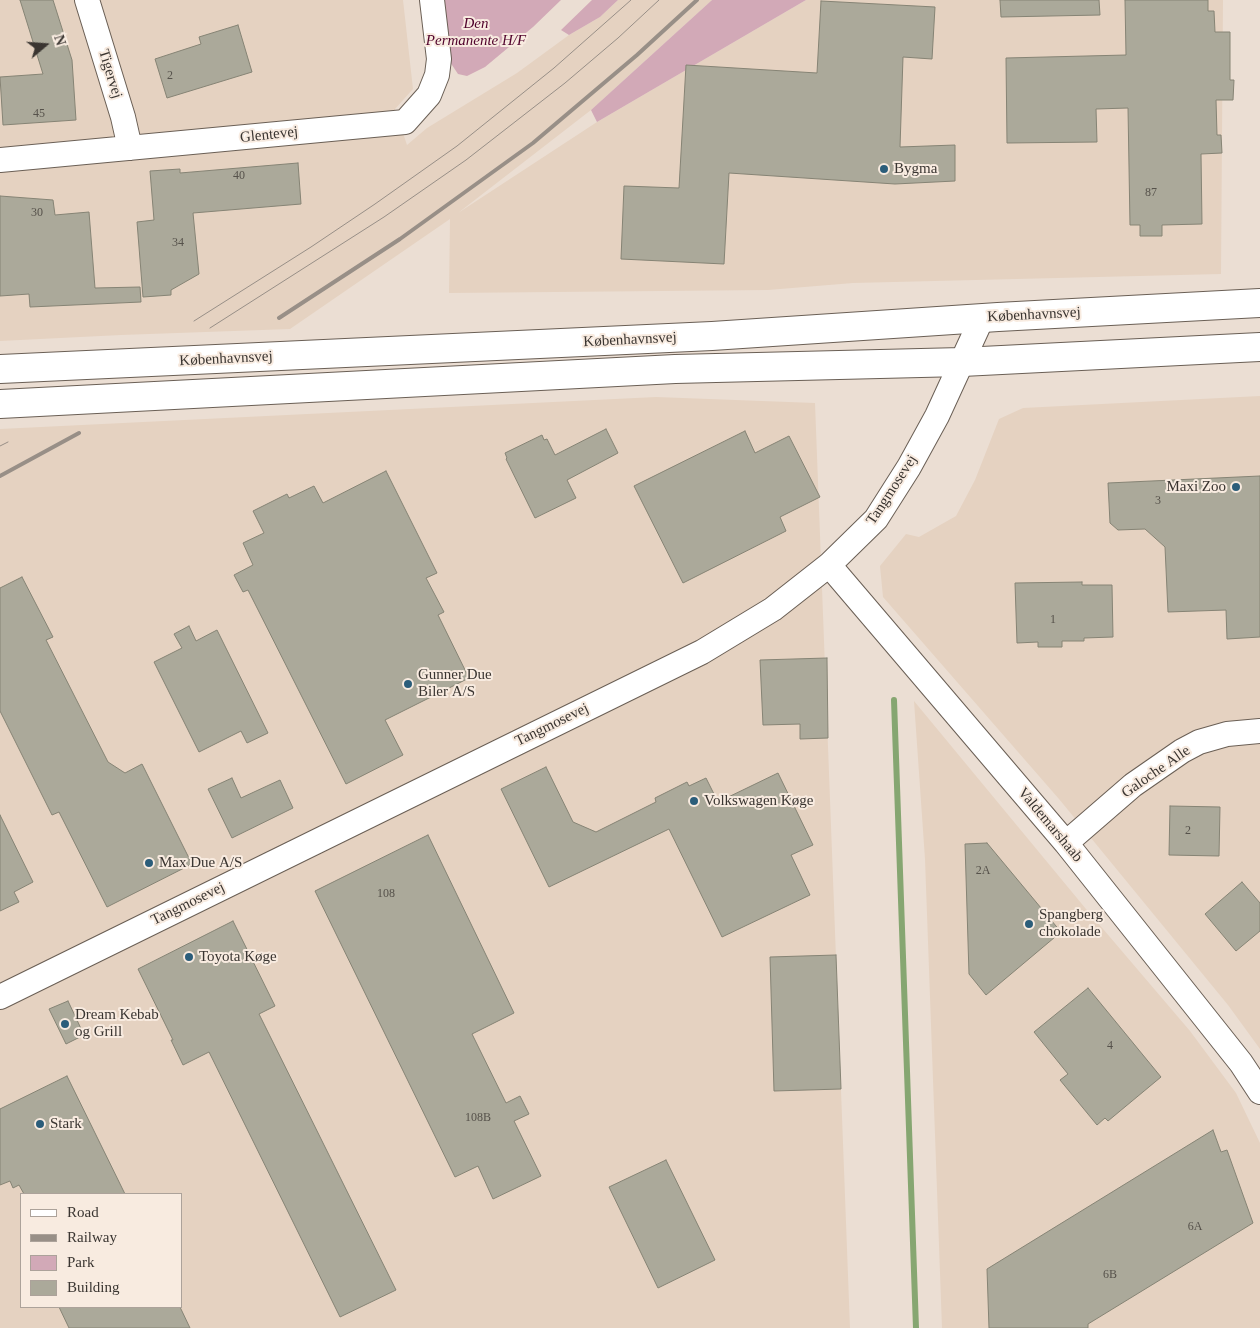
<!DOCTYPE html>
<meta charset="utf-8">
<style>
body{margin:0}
#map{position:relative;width:1260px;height:1328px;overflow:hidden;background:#ebded3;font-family:Georgia,serif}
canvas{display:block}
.legend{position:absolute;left:20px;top:1193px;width:162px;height:115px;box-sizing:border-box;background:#f8ebe0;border:1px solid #aca29a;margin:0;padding:6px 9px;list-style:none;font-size:15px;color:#3a3531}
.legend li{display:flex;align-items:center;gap:10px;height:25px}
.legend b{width:25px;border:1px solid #aca29a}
.north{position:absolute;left:20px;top:20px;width:50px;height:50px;-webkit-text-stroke:4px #f8ebe0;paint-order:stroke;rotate:72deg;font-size:14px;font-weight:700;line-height:20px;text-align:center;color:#3a3531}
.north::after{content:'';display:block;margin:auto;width:18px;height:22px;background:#3a3531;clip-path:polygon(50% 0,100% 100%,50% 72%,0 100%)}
</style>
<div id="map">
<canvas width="1260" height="1328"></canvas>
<ul class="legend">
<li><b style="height:6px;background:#fff"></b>Road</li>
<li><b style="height:6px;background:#988f87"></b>Railway</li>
<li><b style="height:14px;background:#d2a9b7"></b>Park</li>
<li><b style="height:14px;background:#aba99a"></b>Building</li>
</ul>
<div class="north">N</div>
</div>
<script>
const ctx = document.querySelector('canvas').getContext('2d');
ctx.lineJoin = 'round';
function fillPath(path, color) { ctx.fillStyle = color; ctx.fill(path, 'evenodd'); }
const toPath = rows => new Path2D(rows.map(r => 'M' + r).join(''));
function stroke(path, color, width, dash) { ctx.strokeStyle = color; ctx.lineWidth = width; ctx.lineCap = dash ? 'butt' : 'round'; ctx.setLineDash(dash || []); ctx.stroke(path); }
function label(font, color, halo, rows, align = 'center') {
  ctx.font = font + ' Georgia,serif'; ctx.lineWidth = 4; ctx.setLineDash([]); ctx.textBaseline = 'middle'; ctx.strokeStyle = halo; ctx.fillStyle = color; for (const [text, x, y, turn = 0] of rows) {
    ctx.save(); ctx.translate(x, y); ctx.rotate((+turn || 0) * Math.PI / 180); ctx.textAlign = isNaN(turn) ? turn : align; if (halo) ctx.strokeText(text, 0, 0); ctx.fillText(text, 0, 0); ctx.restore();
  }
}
fillPath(toPath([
 [0,0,403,0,413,89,395,109,407,145,427,128,517,73,569,35,600,17,618,0,712,0,591,110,458,213,597,122,806,0,1223,0,1221,274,853,283,768,290,449,293,450,219,290,329,121,335,0,341],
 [1260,396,1260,1049,1228,1005,1059,799,883,597,880,566,906,534,919,537,956,516,975,480,999,419,1023,408],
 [656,397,815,403,850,1328,0,1328,0,429],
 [21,1194,181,1194,181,1307,21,1307],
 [914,701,1086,909,1190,1031,1236,1093,1260,1143,1260,1328,942,1328,925,859]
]), '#e5d2c1');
fillPath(toPath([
 [441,0,561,0,533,27,485,67,467,76,458,74,448,59],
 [592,0,618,0,600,17,569,35,561,30],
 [712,0,806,0,597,122,591,110]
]), '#d2a9b7');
stroke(toPath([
 [894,700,916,1328]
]), '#86a671', 6);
const building = toPath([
 [20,0,53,0,72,60,76,120,3,125,0,77,43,74,20,0],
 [1000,0,1099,0,1100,15,1001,17,1000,0],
 [1125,0,1208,0,1208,11,1214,11,1215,32,1230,32,1230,80,1234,80,1233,100,1216,100,1217,135,1221,135,1222,153,1201,154,1202,224,1162,225,1162,236,1140,236,1140,225,1130,225,1128,108,1096,109,1097,142,1007,143,1006,58,1126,55,1125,0],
 [821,1,935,7,932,59,903,57,900,147,955,145,955,181,895,184,729,173,724,264,621,259,624,186,679,188,686,65,817,73,821,1],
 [238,25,252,72,167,98,155,59,201,44,199,37,238,25],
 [298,163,301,204,193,213,199,274,171,290,171,295,143,297,137,222,154,220,150,171,180,169,180,173,298,163],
 [0,196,53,200,55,215,89,212,95,288,140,287,141,302,30,307,29,294,0,296,0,196],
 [606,429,618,453,567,480,576,498,535,518,506,459,507,458,505,453,542,435,544,440,547,439,555,455,606,429],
 [745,431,755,453,789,436,820,497,780,517,786,531,683,583,634,486,745,431],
 [386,471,437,573,426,578,444,612,438,615,469,678,385,720,403,755,346,784,248,590,243,592,234,575,253,565,243,543,264,533,253,511,287,494,289,498,314,486,323,503,386,471],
 [1260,476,1260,637,1227,639,1226,610,1168,612,1165,547,1145,529,1118,530,1110,523,1108,483,1260,476],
 [22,577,53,637,46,640,108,762,125,773,142,764,192,864,107,907,59,812,52,815,0,711,0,588,22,577],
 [1082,582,1082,585,1112,585,1113,637,1084,638,1084,641,1062,641,1062,647,1038,647,1038,642,1017,643,1015,583,1082,582],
 [189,626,196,641,217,630,268,733,247,743,241,731,199,752,154,662,182,648,174,634,189,626],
 [827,658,828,738,800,739,800,724,763,725,760,660,827,658],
 [546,767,573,822,596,832,656,802,655,798,687,782,689,786,706,778,718,802,778,773,813,845,791,855,810,895,722,937,669,829,549,887,501,789,546,767],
 [232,778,241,798,280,780,293,808,232,838,208,789,232,778],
 [1170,806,1220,807,1219,856,1169,855,1170,806],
 [0,815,33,882,14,892,19,902,0,911,0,815],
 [428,835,514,1013,472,1034,506,1103,520,1096,529,1114,514,1121,541,1176,493,1199,478,1166,455,1177,315,891,428,835],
 [987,843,1061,932,986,995,969,974,965,844,987,843],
 [1242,882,1260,903,1260,931,1236,951,1205,914,1242,882],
 [233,921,275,1006,259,1014,396,1290,340,1317,209,1052,183,1065,171,1040,173,1040,138,969,233,921],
 [836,955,841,1089,774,1091,770,957,836,955],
 [1088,988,1161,1077,1108,1121,1105,1118,1097,1125,1060,1080,1068,1074,1034,1032,1088,988],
 [68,1001,84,1035,66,1044,49,1009,68,1001],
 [67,1076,125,1194,24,1194,19,1185,13,1188,10,1181,0,1185,0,1109,67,1076],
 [1213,1130,1221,1152,1227,1150,1253,1223,1088,1324,1088,1328,989,1328,987,1269,1213,1130],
 [666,1160,715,1260,658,1288,609,1187,666,1160],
 [59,1307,180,1307,190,1328,69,1328,59,1307]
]);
fillPath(building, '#aba99a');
stroke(building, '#868475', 1);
const minor = toPath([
 [87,0,123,117,130,148],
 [0,160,405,122,429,95,437,75,439,59,432,0],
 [829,565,1066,843,1241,1063,1260,1092],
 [1066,843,1133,785,1182,751,1199,742,1227,734,1260,731],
 [0,997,702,652,773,609,829,565,876,519,909,467,937,416,982,318]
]);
const secondary = toPath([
 [0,369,712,336,998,317,1260,303],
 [0,404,675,369,962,362,1260,347]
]);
stroke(minor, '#6a5f55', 26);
stroke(secondary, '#6a5f55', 30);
stroke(minor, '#fff', 24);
stroke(secondary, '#fff', 28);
stroke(toPath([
 [194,321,311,247,375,204,457,146,554,68,631,0],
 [210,328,384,217,466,160,565,83,618,38,659,0],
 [0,446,8,442]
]), '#988f87', 1);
stroke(toPath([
 [279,318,400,239,533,143,637,55,697,0],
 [0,476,79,433]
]), '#988f87', 4);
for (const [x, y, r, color] of [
 [884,169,5,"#2b5d7a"],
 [1236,487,5,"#2b5d7a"],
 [408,684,5,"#2b5d7a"],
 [694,801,5,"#2b5d7a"],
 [149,863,5,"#2b5d7a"],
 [1029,924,5,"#2b5d7a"],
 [189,957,5,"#2b5d7a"],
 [65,1024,5,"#2b5d7a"],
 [40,1124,5,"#2b5d7a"]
]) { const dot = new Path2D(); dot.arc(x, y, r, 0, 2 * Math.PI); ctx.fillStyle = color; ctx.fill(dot); stroke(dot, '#f8ebe0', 2); }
label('12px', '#56524b', null, [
 ["2",170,76],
 ["45",39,114],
 ["40",239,176],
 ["87",1151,193],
 ["30",37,213],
 ["34",178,243],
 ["3",1158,501],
 ["1",1053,620],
 ["2",1188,831],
 ["2A",983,871],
 ["108",386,894],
 ["4",1110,1046],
 ["108B",478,1118],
 ["6A",1195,1227],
 ["6B",1110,1275]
]);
label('italic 15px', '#50022b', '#f8ebe0', [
 ["Den",476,24],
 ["Permanente H/F",476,41]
]);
label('15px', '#3a3531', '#f8ebe0', [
 ["Tigervej",110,74,73],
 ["Glentevej",269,135,-6],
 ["Københavnsvej",1034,315,-3],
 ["Københavnsvej",630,340,-3],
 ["Københavnsvej",226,359,-3],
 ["Tangmosevej",892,490,-57],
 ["Tangmosevej",552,725,-26],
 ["Galoche Alle",1156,772,-35],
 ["Valdemarshaab",1050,825,50],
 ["Tangmosevej",188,904,-26]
]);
label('15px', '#3a3531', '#f8ebe0', [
 ["Bygma",894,169],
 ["Maxi Zoo",1226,487,"right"],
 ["Gunner Due",418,675],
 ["Biler A/S",418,692],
 ["Volkswagen Køge",704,801],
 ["Max Due A/S",159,863],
 ["Spangberg",1039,915],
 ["chokolade",1039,932],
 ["Toyota Køge",199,957],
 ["Dream Kebab",75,1015],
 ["og Grill",75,1032],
 ["Stark",50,1124]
], 'left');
</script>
